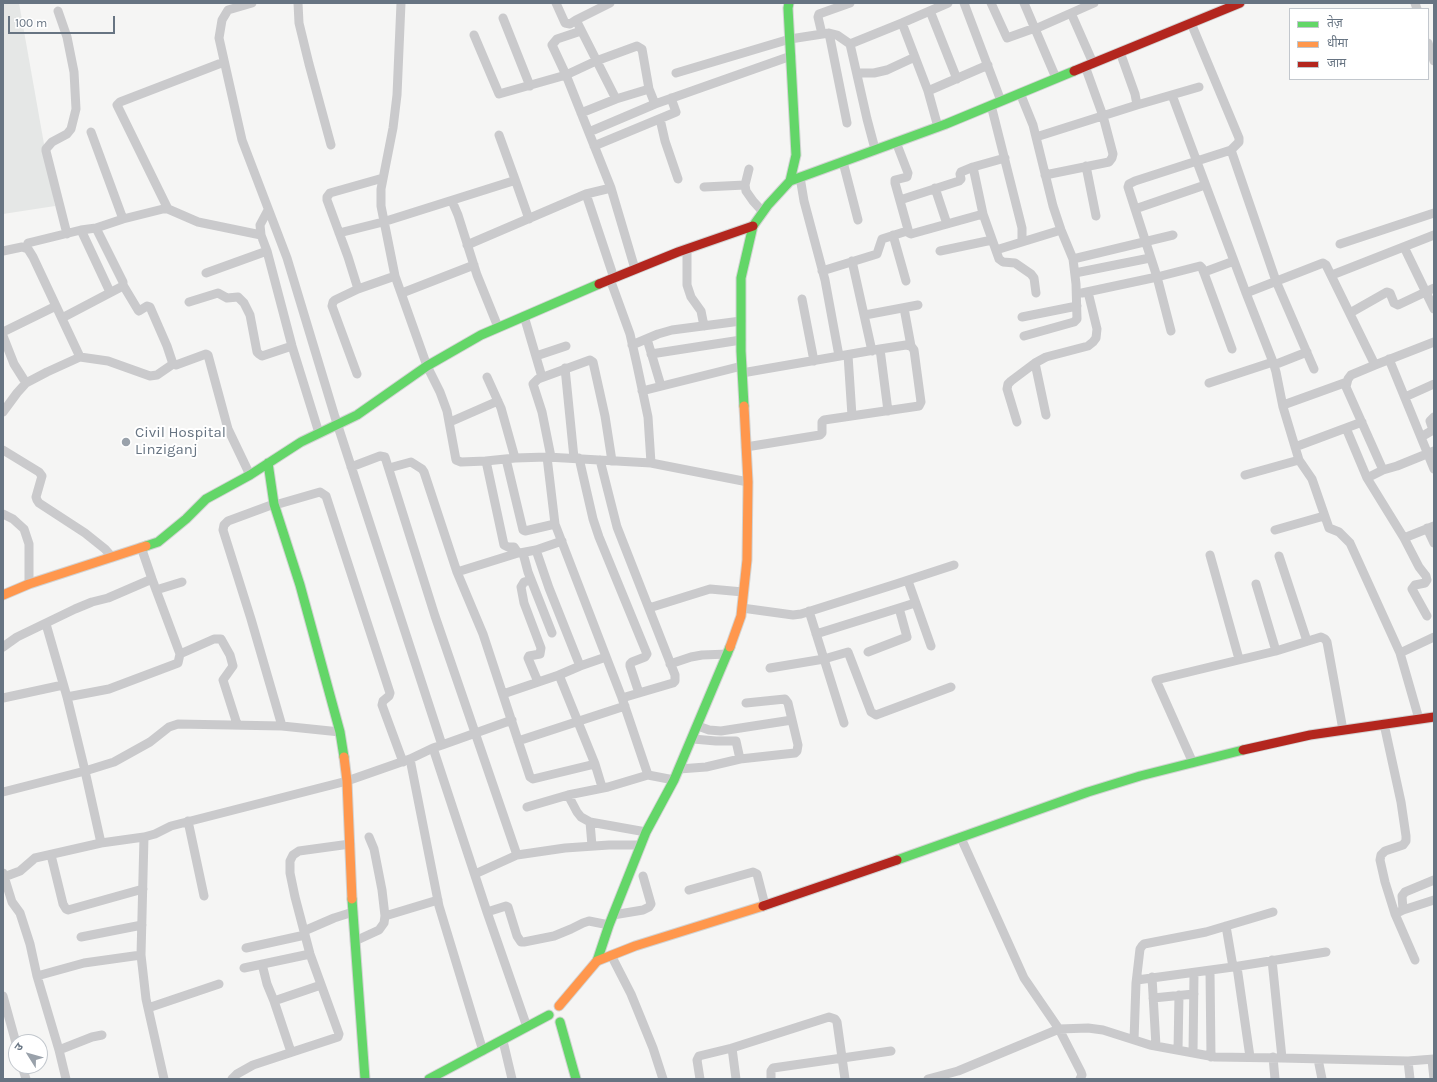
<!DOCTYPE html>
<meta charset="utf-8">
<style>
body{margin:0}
#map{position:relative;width:1437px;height:1082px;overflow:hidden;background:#f5f5f4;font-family:Karla,"Noto Sans Devanagari",sans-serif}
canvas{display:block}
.frame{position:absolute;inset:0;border:4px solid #677482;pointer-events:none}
.legend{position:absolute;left:1289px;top:8px;width:140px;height:72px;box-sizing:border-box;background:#fff;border:1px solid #c2c7cd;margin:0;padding:5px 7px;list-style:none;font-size:12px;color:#677482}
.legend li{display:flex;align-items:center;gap:8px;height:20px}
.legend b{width:20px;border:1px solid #c2c7cd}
.north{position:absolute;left:8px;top:1034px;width:40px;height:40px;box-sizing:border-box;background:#fff;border:1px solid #c2c7cd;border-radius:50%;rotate:307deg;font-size:11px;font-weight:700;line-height:16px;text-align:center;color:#677482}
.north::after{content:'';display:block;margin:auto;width:14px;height:18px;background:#99a1aa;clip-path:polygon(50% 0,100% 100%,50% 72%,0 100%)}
.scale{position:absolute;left:8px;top:16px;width:107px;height:18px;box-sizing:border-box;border:2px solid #677482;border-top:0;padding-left:5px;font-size:12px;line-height:14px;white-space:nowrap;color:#677482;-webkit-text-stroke:3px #fff;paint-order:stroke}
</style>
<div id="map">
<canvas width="1437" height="1082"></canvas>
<div class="frame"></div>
<ul class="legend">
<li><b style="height:5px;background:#63d668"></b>तेज़</li>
<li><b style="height:5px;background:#ff974d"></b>धीमा</li>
<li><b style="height:5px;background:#b3261e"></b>जाम</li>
</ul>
<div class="north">उ</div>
<div class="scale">100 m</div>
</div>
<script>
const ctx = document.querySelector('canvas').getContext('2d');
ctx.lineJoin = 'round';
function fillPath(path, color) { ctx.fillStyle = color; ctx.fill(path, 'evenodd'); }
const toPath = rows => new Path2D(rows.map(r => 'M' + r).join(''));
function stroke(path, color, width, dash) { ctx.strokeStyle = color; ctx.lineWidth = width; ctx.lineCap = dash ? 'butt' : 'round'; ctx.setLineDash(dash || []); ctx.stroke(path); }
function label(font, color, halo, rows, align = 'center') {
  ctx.font = font + ' Karla,sans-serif'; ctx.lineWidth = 4; ctx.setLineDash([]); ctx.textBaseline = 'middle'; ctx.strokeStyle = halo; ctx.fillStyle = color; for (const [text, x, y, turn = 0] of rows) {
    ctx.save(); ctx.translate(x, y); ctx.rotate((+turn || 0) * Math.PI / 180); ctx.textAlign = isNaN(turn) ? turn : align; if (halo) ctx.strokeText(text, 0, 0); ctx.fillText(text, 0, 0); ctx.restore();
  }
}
fillPath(toPath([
 [3,3,19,3,55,206,3,214]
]), '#e5e7e6');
const fast = toPath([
 [790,181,946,124,1074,71],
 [744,406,741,351,741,278,753,226,768,205,790,181,796,155,788,8,789,3],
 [268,463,274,504,300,585,340,732,344,757],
 [146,546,158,542,186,519,206,499,250,475,301,442,357,415,427,366,481,335,599,284],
 [897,860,1088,792,1140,776,1243,750],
 [352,899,365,1079],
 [597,961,609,925,646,832,674,780,730,647],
 [560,1022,576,1079],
 [429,1079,549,1015]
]);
const slow = toPath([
 [3,595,29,584,146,546],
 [730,647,741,616,747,560,748,482,744,406],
 [344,757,347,781,352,899],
 [559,1006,597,961,635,946,763,906]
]);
const jam = toPath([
 [1074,71,1240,3],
 [599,284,678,252,753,226],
 [1243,750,1310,735,1434,717],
 [763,906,897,860]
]);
stroke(fast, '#d2d3d3', 11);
stroke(slow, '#d2d3d3', 11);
stroke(jam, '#d2d3d3', 11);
stroke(toPath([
 [252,3,228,10,222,20,219,38,242,140,287,258,335,417,442,745,433,748,487,912,527,1027],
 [298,3,299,23,309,64,331,145],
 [401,3,397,95,393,128,381,189,381,206,395,276,427,366,440,392,447,411,456,460,461,462,486,461,515,458,547,457,651,463,748,482],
 [556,3,565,23,570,24,576,20,616,99,649,89,655,104],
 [964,3,1001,101],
 [991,3,1007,38,1035,28],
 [1024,3,1056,78],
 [1415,3,1417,9],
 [58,11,67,37,74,72,76,109,71,129,67,134,52,142,46,149,46,151,67,234],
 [930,11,957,79],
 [1071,13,1093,63],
 [503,18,530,86],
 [576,20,610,3],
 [902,23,928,91,938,127],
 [1035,29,1094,3],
 [581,31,557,39,552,45,566,75,611,188,635,269],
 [829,33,847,123],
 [822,34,818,17,819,14,850,3],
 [474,35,499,94,566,75,596,61,637,46,642,49,649,89],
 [1428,43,1434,61],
 [850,44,867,119,875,149],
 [676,73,790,39,829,33,837,35,850,44,902,23,948,3],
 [857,73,874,73,887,70,915,57],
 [928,91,988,65],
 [1020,93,1033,125,1053,206,1061,230,1073,259,1076,284,1077,319,1074,322,1024,336],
 [1172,95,1246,293,1273,362,1276,372,1283,407,1299,460,1312,479,1329,528,1339,532,1350,543,1400,653,1419,719],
 [991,105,1019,216,1022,228,1022,241],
 [1137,105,1199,87],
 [581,113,616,99],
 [660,119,665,141,678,179],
 [91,132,123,219],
 [589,132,655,104,791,56],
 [499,135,516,182],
 [1036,137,1137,105,1135,94,1120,52],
 [896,142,908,173,907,177,895,180,895,183,909,233,911,234,983,214],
 [594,146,676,112,671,98],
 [1231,150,1276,281,1314,369],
 [1005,158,973,167,983,214,999,259,1003,262,1015,263,1031,274,1034,278,1036,293],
 [843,162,858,220],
 [1086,166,1096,216],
 [1045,175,1109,162,1112,158,1113,154,1103,116,1085,66],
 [800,177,804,201,825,280,839,356],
 [745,185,749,169],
 [704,187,745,185,746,191,753,201,763,212],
 [935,188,947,224],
 [586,194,614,278],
 [900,200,959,181,961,179,960,174,961,172,973,167],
 [452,201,458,215,477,275,496,322,499,327],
 [168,209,117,105,120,102,224,62],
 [1135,209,1205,185],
 [81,230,110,292],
 [339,233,383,222,513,181,516,182,529,219],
 [893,235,906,281],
 [28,243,81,230,96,228,123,219,163,209,168,209,198,222,261,235],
 [1340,244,1434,213],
 [467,245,586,194,611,188],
 [1404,247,1434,309],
 [687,249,687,285,691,297,701,311,704,326],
 [996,250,1061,230],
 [3,251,22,247,28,249,33,257,80,357,47,372,26,383,17,393,3,412],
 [267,251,261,235,260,225,268,210],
 [940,251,992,240],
 [1073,259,1173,235],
 [852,261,872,351],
 [822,271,877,254,882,239,907,231],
 [206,273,267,251,292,346,319,433],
 [1075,273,1150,258],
 [1332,275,1434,235],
 [610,279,630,334,637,365,648,417,651,463],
 [123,285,138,310,139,311,147,306,150,307,167,346,173,364,176,365,206,354,208,355,228,429,250,475],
 [358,289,348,257,327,200,327,197,330,193,383,178],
 [402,293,474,265],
 [1082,293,1157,277,1200,266,1202,268,1204,273],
 [1246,293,1323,263,1326,265,1375,365],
 [802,299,814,361],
 [189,302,218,293,227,298,238,297,244,303,250,315,257,352,259,354,262,356,292,346],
 [904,308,911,346],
 [1350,313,1387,292,1390,293,1394,303,1398,305,1434,288],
 [865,315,918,305],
 [524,316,542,377],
 [1022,317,1077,306],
 [62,318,121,287,123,285,123,282,96,228],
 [1171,331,1157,277,1128,187,1129,184,1135,181,1231,150,1239,142,1239,138,1191,23],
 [3,332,56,306],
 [3,336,14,364,26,383],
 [647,339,661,386],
 [632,345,658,334,672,330,741,321],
 [880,349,888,411],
 [1232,349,1204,273,1207,271,1234,261],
 [651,354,741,340],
 [848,355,852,416],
 [536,356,566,346],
 [80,357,108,361,150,376,157,375,173,364],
 [1389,359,1434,469],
 [1035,363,1046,415],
 [1274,365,1307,352],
 [565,368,574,458],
 [742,373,880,349,906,345,911,346,914,350,921,402,919,406,824,420,822,422,822,433,820,435,746,447],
 [357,374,332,306,333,302,335,300,358,289,395,276],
 [487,377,501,408,515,458],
 [1209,383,1273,362],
 [642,391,742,366],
 [1405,397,1434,384],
 [1283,407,1286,404,1347,382],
 [450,422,498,401],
 [1017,422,1007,389,1008,384,1011,381,1035,363,1046,357,1088,346,1093,342,1096,338,1097,329,1088,292],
 [1346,428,1367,478,1404,538,1419,567,1426,576,1427,580,1425,583,1415,585,1412,589,1427,616],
 [1421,437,1433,430,1430,421,1434,417],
 [1295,447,1362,422],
 [3,450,39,472,42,476,36,497,37,500,39,503,85,533,105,549,112,557],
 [547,457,555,524,622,698,648,775],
 [551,457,542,412,533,384,538,379,590,360,593,362,605,416,612,461],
 [579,458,593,519,599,537,647,654,645,657,632,662,630,664,630,666,639,693],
 [506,459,523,530,525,531,555,524],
 [600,460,617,527,675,675,675,681,673,683,622,698],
 [486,461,504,545,508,547,514,547,518,553,520,553,536,550,562,541],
 [351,467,380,456,385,457,435,616,517,855],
 [389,468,411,462,422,469,424,472,457,572,483,634,530,777,533,779,595,764],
 [1383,470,1397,466,1434,451],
 [1245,475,1299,460],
 [1367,478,1383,470,1346,387,1348,379,1351,375,1375,365,1434,342],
 [274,504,228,521,224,525,223,530,251,619,282,726],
 [275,505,320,492,326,496,390,693,389,696,383,701,382,705,403,762],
 [3,514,13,519,24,529,29,544,29,584],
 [1427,528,1434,543],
 [1275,530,1324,516],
 [1404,538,1434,526],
 [536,550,549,588,580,666,559,675,595,764,602,787],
 [523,553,528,572,552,633],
 [1210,555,1239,659],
 [1279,556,1307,641],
 [457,572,518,553],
 [531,580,524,582,521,587,524,603,541,648,540,654,529,656,528,658,538,682],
 [908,581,931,646],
 [1256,584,1276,651],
 [156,590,182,582],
 [649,608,710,589,743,592],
 [742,608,793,615,801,614,896,584,954,565],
 [809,611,844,723],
 [816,634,915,603],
 [3,647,17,637,75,609,92,602,108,598,152,579],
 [868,652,907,637,899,608],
 [1400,653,1434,637],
 [180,654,214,639,221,639,230,655,233,666,223,680,237,724],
 [670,664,691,657,702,655,728,654],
 [580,666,606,657],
 [770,668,824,659,848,652,871,712,876,715,951,687],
 [503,694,559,675],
 [67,697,109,689,178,663,180,654,152,579,141,547],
 [3,698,63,685],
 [1384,724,1401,802,1406,836,1406,841,1403,845,1385,851,1381,855,1380,860,1385,882,1395,914,1415,960],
 [698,726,709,730,721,731,792,720],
 [693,739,716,741,736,741,740,759],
 [518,741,625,706],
 [442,745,512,720],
 [410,759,439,906,483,1051],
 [1193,763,1156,680,1276,651,1321,637,1325,639,1327,642,1343,730],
 [679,769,706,767,740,759,795,753,797,751,798,745,788,703,785,699,746,703],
 [3,792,85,771,67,697,46,624],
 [568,795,577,812,581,817,590,822,592,846],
 [527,807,568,795,608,787,648,775,674,780],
 [188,821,204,896],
 [590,822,646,832],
 [144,837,101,843,85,771,114,762,150,742,169,727,178,724,282,726,340,732],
 [961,838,1024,978,1059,1029,1088,1028,1103,1030,1150,1045,1215,1057,1282,1058,1408,1061,1434,1059],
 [51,855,63,904,66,909,68,910,143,889],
 [3,873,12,902,20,913,30,944,37,976,59,1050,66,1079],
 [475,874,517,855,565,848,609,845,641,845],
 [4,877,20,871,35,858,101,843],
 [689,890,753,872,757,874,765,905],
 [1403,910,1434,900],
 [487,912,506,906,508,907,517,936,521,942,524,942,554,936,571,929,583,923,589,921,609,925],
 [1395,914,1403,910,1402,896,1405,892,1434,880],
 [613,915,643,910,649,907,651,904,643,876],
 [385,916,438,900],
 [1226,926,1233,967],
 [304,931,334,918,353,912],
 [81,937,142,925],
 [355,941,379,930,384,923,385,916,382,890,374,849,369,837],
 [246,948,305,935],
 [611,955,631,994,653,1048,663,1079],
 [1272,960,1282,1058],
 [262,964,267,984,274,1001,291,1052],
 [1237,967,1250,1057],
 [244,968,310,954],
 [1210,971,1211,1057],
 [37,976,84,963,141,955],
 [1152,977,1156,1046],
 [1137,980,1233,967,1326,952],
 [3,996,16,1043],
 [1153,998,1194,994],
 [274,1001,321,985],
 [148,1008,219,984],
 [1134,1040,1136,983,1140,949,1142,946,1144,944,1206,932,1273,912],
 [503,1041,512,1079],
 [732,1048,736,1079],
 [59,1050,92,1037,102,1035],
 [1178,1050,1179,995],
 [1193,1053,1194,973],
 [1273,1057,1275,1079],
 [1318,1059,1322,1079],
 [1432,1060,1434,1079],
 [1408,1061,1410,1079],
 [22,1066,26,1079],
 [164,1079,146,999,141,955,144,837,155,834,171,826,347,781,410,759,433,748],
 [232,1079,237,1074,253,1065,338,1037,339,1034,310,954,295,897,290,873,290,861,293,855,299,851,350,844],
 [700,1079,697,1060,699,1056,732,1048,829,1017,835,1019,837,1022,845,1079],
 [771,1079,771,1071,773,1068,891,1051],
 [928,1079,958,1071,1059,1029,1081,1072,1082,1075,1080,1079]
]), '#cacacc', 9);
stroke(fast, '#63d668', 9);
stroke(slow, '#ff974d', 9);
stroke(jam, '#b3261e', 9);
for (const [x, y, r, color] of [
 [126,442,5,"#99a1aa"]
]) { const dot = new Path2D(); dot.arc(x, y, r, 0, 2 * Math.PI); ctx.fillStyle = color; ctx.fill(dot); stroke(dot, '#fff', 1.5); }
label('15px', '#677482', '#fff', [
 ["Civil Hospital",135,433],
 ["Linziganj",135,450]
], 'left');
</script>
